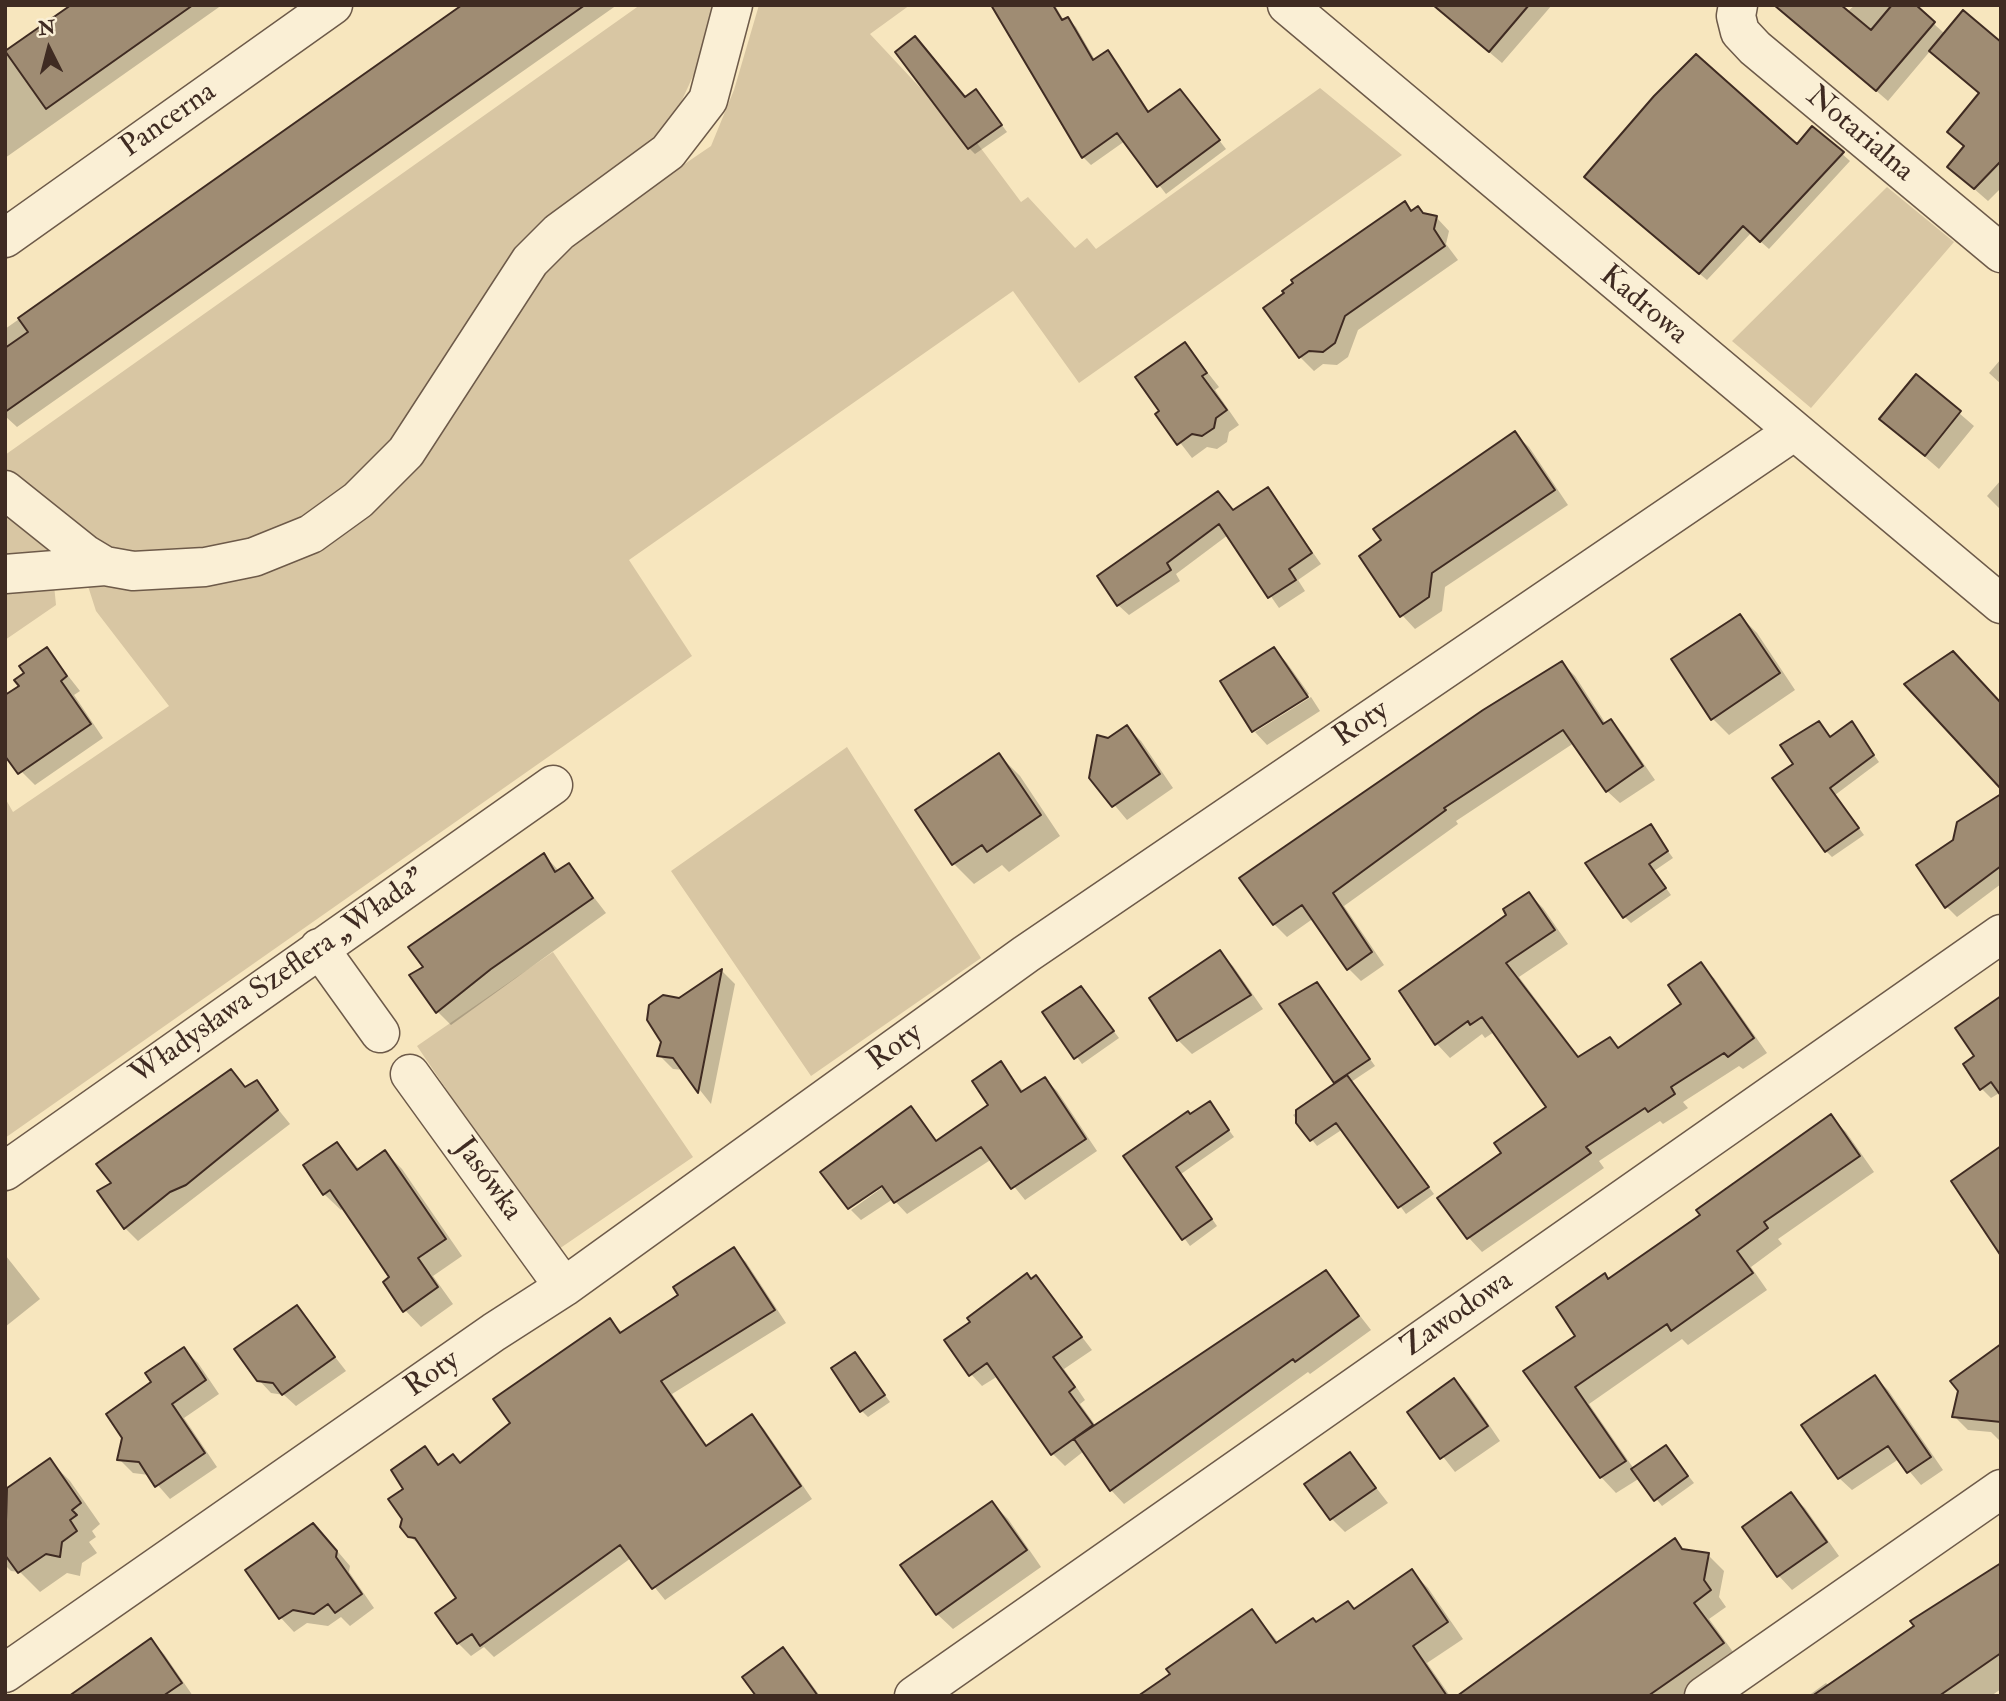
<!DOCTYPE html>
<meta charset="utf-8">
<style>
body{margin:0}
#map{position:relative;width:2006px;height:1701px;overflow:hidden;background:#f7e6be;font-family:"IM FELL Double Pica",serif}
canvas{display:block}
.frame{position:absolute;inset:0;border:7px solid #3f2b22;pointer-events:none}
.north{position:absolute;left:14px;top:14px;width:70px;height:70px;-webkit-text-stroke:5px #faefd5;paint-order:stroke;rotate:354deg;font-size:19px;font-weight:700;line-height:28px;text-align:center;color:#3f2b22}
.north::after{content:'';display:block;margin:auto;width:24px;height:32px;background:#3f2b22;clip-path:polygon(50% 0,100% 100%,50% 72%,0 100%)}
</style>
<div id="map">
<canvas width="2006" height="1701"></canvas>
<div class="frame"></div>
<div class="north">N</div>
</div>
<script>
const ctx = document.querySelector('canvas').getContext('2d');
ctx.lineJoin = 'round';
function fillPath(path, color) { ctx.fillStyle = color; ctx.fill(path, 'evenodd'); }
const toPath = rows => new Path2D(rows.map(r => 'M' + r).join(''));
function stroke(path, color, width, dash) { ctx.strokeStyle = color; ctx.lineWidth = width; ctx.lineCap = dash ? 'butt' : 'round'; ctx.setLineDash(dash || []); ctx.stroke(path); }
function label(font, color, halo, rows, align = 'center') {
  ctx.font = font + ' "IM FELL Double Pica",serif'; ctx.lineWidth = 5; ctx.setLineDash([]); ctx.textBaseline = 'middle'; ctx.strokeStyle = halo; ctx.fillStyle = color; for (const [text, x, y, turn = 0] of rows) {
    ctx.save(); ctx.translate(x, y); ctx.rotate((+turn || 0) * Math.PI / 180); ctx.textAlign = isNaN(turn) ? turn : align; if (halo) ctx.strokeText(text, 0, 0); ctx.fillText(text, 0, 0); ctx.restore();
  }
}
fillPath(toPath([
 [640,5,718,5,699,63,666,135,597,192,512,252,391,454,330,505,240,546,173,557,113,552,5,472,5,455],
 [759,5,910,5,870,34,927,95,968,148,977,143,1021,202,1028,197,1075,248,1087,238,1096,249,1320,88,1402,155,1079,383,1013,291,629,560,692,656,5,1138,5,798,13,812,169,706,96,611,87,583,326,540,549,266,642,193,711,146,734,90],
 [1887,187,1954,242,1811,408,1732,341],
 [5,511,59,555,5,562],
 [54,585,56,605,5,640,5,589],
 [847,747,981,958,811,1076,671,871],
 [553,952,693,1157,556,1251,417,1046]
]), '#d8c6a3');
fillPath(toPath([
 [74,5,222,5,5,158,5,54],
 [466,5,617,5,17,427,5,416,5,329],
 [993,5,1055,5,1064,21,1068,19,1076,27,1095,60,1108,52,1116,60,1150,113,1187,99,1226,149,1166,194,1125,141,1091,165,1083,157],
 [1434,5,1552,5,1502,63],
 [1855,5,1913,5,1945,34,2001,45,2001,188,1988,201,1949,167,1965,147,1949,132,1981,94,1931,50,1888,101,1816,39],
 [982,98,1007,132,975,154,969,148,966,99],
 [1813,128,1850,161,1769,249,1751,233,1707,280,1594,185,1797,147],
 [1404,204,1412,212,1436,217,1449,231,1446,244,1458,260,1358,330,1348,357,1337,365,1323,364,1314,371,1300,357],
 [1185,344,1219,387,1215,390,1239,425,1229,432,1227,442,1217,449,1207,447,1192,458,1158,414,1162,412],
 [2001,359,2001,384,1989,373],
 [1916,376,1974,426,1939,469,1881,419],
 [1515,434,1529,447,1568,505,1445,587,1442,611,1415,629,1402,615],
 [2001,480,2001,510,1987,496],
 [1268,489,1321,564,1298,580,1305,591,1279,608,1228,535,1176,574,1180,581,1129,615,1118,605,1218,493,1234,511],
 [1740,616,1757,633,1795,690,1729,735,1713,719],
 [47,649,80,691,74,695,103,738,35,785,21,771,21,686,27,673],
 [1274,649,1287,663,1309,694,1254,729,1254,732,1222,682],
 [1562,663,1575,676,1606,724,1611,721,1623,734,1655,780,1620,803,1607,791,1574,743,1456,821,1458,824,1344,906,1384,965,1361,981,1348,968,1314,918,1287,937,1274,924],
 [1311,697,1320,711,1267,745,1255,732],
 [1819,724,1831,738,1852,724,1879,762,1835,795,1864,835,1832,857,1826,851,1795,764],
 [1127,727,1141,741,1173,788,1127,820,1091,777,1108,740],
 [999,755,1020,776,1060,836,1009,872,1002,865,974,884,954,864],
 [2001,796,2001,884,1957,917,1947,907,1955,841],
 [1650,826,1673,858,1654,871,1671,895,1631,923,1624,916],
 [544,855,559,871,569,865,606,913,451,1025,437,1011,426,967],
 [1529,894,1543,908,1568,944,1519,977,1580,1058,1610,1039,1620,1049,1683,1004,1700,965,1714,978,1767,1053,1743,1069,1739,1066,1683,1102,1688,1108,1663,1124,1660,1121,1599,1161,1604,1168,1482,1252,1469,1238,1504,1154,1549,1108,1494,1032,1485,1038,1482,1034,1450,1058,1437,1044,1401,991,1509,916],
 [1220,953,1233,966,1263,1009,1192,1054,1178,1040],
 [722,971,735,984,711,1104,684,1070,673,1069,659,1055,679,1000],
 [1317,984,1375,1066,1351,1082,1434,1194,1406,1214,1343,1129,1317,1146,1293,1115,1338,1084],
 [1081,988,1119,1038,1082,1064,1045,1012],
 [1976,1057,2001,1092,1991,1098,1982,1089],
 [1000,1064,1024,1092,1045,1079,1057,1091,1097,1151,1025,1200,992,1159,907,1214,893,1199,861,1220,851,1210,890,1182,911,1108,938,1142,991,1106],
 [231,1071,247,1088,256,1082,290,1124,138,1241,125,1228,113,1183],
 [1209,1103,1234,1137,1181,1174,1217,1226,1190,1246,1125,1157],
 [1830,1116,1846,1132,1874,1172,1778,1239,1782,1244,1751,1267,1767,1290,1688,1345,1682,1339,1589,1404,1634,1469,1666,1447,1694,1483,1662,1506,1640,1478,1616,1493,1601,1477,1526,1371,1577,1336,1609,1280,1702,1215],
 [337,1144,360,1170,385,1152,402,1169,462,1256,433,1276,453,1304,421,1327,405,1310,392,1278,344,1208,341,1210,324,1194],
 [734,1250,746,1262,786,1323,672,1394,708,1447,752,1416,764,1429,812,1499,665,1600,631,1558,494,1657,484,1647,471,1656,458,1643,458,1599,425,1549,409,1536,406,1489,424,1448,440,1465,453,1456,461,1464,512,1424,610,1320,623,1333,680,1296],
 [6,1256,40,1299,5,1327,5,1257],
 [1326,1272,1371,1330,1310,1374,1308,1372,1124,1504,1111,1490,1084,1451,1065,1466,1053,1454,998,1376,982,1386,971,1374,1036,1277,1092,1350,1064,1369,1085,1400,1080,1404,1096,1426],
 [297,1308,346,1371,296,1406,284,1395,271,1393,258,1379],
 [2001,1348,2001,1442,1991,1432,1968,1430,1954,1416],
 [184,1349,198,1363,219,1394,184,1418,217,1467,170,1499,149,1475,133,1473,119,1459],
 [855,1354,890,1402,868,1417,862,1411],
 [1875,1377,1888,1390,1943,1470,1921,1485,1899,1459,1852,1490,1839,1478],
 [1454,1380,1468,1394,1500,1441,1455,1472,1409,1413],
 [1350,1454,1388,1503,1345,1532,1332,1519],
 [49,1460,70,1481,100,1524,92,1531,96,1537,89,1542,97,1553,82,1563,80,1576,67,1573,40,1592,20,1572,11,1571,5,1565,5,1498],
 [1791,1494,1805,1508,1839,1556,1792,1590,1779,1576,1745,1528],
 [992,1503,1008,1519,1041,1567,953,1629,937,1614],
 [328,1540,350,1566,349,1572,374,1608,350,1626,341,1617,328,1626,307,1623,294,1632,281,1618,248,1571],
 [1675,1541,1686,1551,1708,1555,1724,1571,1719,1597,1726,1607,1709,1619,1739,1660,1688,1696,1457,1696],
 [2001,1564,2001,1689,1991,1696,1808,1696,1826,1683,1829,1686],
 [1412,1572,1428,1588,1463,1639,1427,1663,1450,1696,1187,1696,1252,1611,1279,1643,1317,1624,1355,1610],
 [150,1640,164,1654,193,1696,70,1696],
 [782,1649,796,1663,820,1696,758,1696]
]), '#0003');
const building = toPath([
 [71,5,193,5,46,109,5,51,71,5],
 [462,5,585,5,5,412,5,348,28,332,18,318,462,5],
 [991,5,1053,5,1062,20,1068,17,1093,60,1108,50,1148,112,1180,89,1220,140,1157,187,1117,133,1082,158,991,5],
 [1433,5,1529,5,1489,52,1433,5],
 [1774,5,1841,5,1871,30,1892,5,1916,5,1935,22,1876,91,1774,5],
 [1963,10,2001,42,2001,161,1974,189,1947,167,1964,146,1947,132,1979,93,1929,51,1963,10],
 [915,36,965,97,976,89,1002,125,968,149,895,52,915,36],
 [1696,54,1797,144,1812,126,1844,152,1760,242,1743,226,1699,274,1584,177,1654,96,1696,54],
 [1405,201,1411,211,1418,206,1423,213,1437,216,1434,229,1445,246,1345,316,1335,343,1323,352,1309,351,1299,358,1263,308,1284,293,1282,291,1293,283,1291,280,1405,201],
 [1185,342,1207,373,1202,376,1227,410,1216,418,1214,428,1202,436,1192,434,1177,445,1155,414,1159,411,1135,377,1185,342],
 [1916,374,1961,411,1925,456,1879,419,1916,374],
 [1515,431,1555,490,1432,573,1429,597,1400,617,1359,556,1381,540,1373,529,1515,431],
 [1268,487,1312,553,1289,569,1296,580,1268,598,1219,524,1167,563,1171,570,1117,606,1097,576,1218,491,1233,510,1268,487],
 [1740,614,1780,673,1711,720,1671,659,1740,614],
 [47,647,67,676,61,681,91,724,18,774,5,756,5,695,19,686,14,680,24,673,19,666,47,647],
 [1274,647,1308,697,1252,732,1220,681,1274,647],
 [1953,651,2001,703,2001,789,1904,684,1953,651],
 [1562,661,1603,724,1611,719,1643,766,1606,792,1563,730,1444,808,1446,810,1333,893,1372,952,1347,970,1302,905,1273,925,1239,878,1483,710,1562,661],
 [1819,721,1830,737,1852,721,1874,755,1830,788,1859,828,1825,852,1772,778,1793,764,1780,745,1819,721],
 [1127,725,1160,774,1112,807,1089,778,1097,735,1108,738,1127,725],
 [999,753,1041,815,987,852,982,845,952,865,915,810,999,753],
 [2001,794,2001,866,1945,908,1916,865,1953,840,1957,822,2001,794],
 [1651,824,1668,851,1649,864,1666,888,1623,918,1585,863,1651,824],
 [544,853,555,872,569,863,593,898,491,969,436,1013,409,975,423,967,408,947,544,853],
 [1529,892,1555,930,1506,963,1578,1057,1610,1037,1618,1048,1681,1004,1668,985,1701,962,1754,1038,1728,1057,1724,1053,1671,1087,1675,1094,1648,1112,1645,1108,1586,1147,1591,1153,1467,1239,1437,1198,1501,1153,1494,1143,1546,1107,1482,1017,1470,1025,1468,1021,1435,1045,1399,991,1506,915,1503,909,1529,892],
 [1220,950,1251,995,1177,1041,1149,998,1220,950],
 [722,969,698,1093,673,1058,657,1056,661,1042,647,1020,649,1005,663,995,679,998,722,969],
 [1317,982,1370,1059,1334,1083,1279,1004,1317,982],
 [1081,986,1114,1031,1074,1059,1042,1012,1081,986],
 [2001,996,2001,1096,1991,1082,1980,1090,1963,1064,1974,1056,1955,1028,2001,996],
 [1001,1061,1021,1092,1045,1077,1086,1139,1011,1189,981,1147,894,1203,882,1186,848,1209,820,1172,911,1106,936,1141,988,1105,972,1081,1001,1061],
 [231,1069,245,1087,257,1080,278,1110,186,1185,170,1192,124,1229,97,1191,111,1183,96,1164,231,1069],
 [1347,1075,1429,1187,1398,1208,1336,1123,1310,1141,1296,1123,1296,1110,1347,1075],
 [1210,1101,1229,1130,1176,1167,1212,1219,1182,1240,1123,1156,1188,1111,1190,1114,1210,1101],
 [1831,1114,1860,1156,1764,1222,1768,1228,1737,1251,1753,1273,1671,1331,1667,1324,1575,1387,1626,1461,1600,1478,1523,1371,1575,1336,1556,1307,1605,1273,1608,1279,1700,1215,1696,1210,1831,1114],
 [337,1142,357,1170,385,1150,446,1239,418,1258,438,1287,403,1312,383,1282,389,1277,360,1234,330,1190,323,1195,303,1165,337,1142],
 [2001,1146,2001,1256,1951,1181,2001,1146],
 [734,1247,775,1310,661,1381,706,1446,752,1414,801,1486,652,1589,620,1545,480,1646,472,1634,457,1644,435,1613,456,1598,415,1538,408,1537,400,1527,402,1519,388,1499,403,1489,391,1470,425,1446,438,1465,453,1454,460,1463,510,1423,493,1399,610,1318,620,1333,678,1295,673,1287,734,1247],
 [1326,1270,1359,1316,1295,1362,1293,1359,1110,1491,1074,1439,1326,1270],
 [1027,1273,1031,1279,1036,1275,1082,1337,1053,1357,1075,1387,1069,1392,1093,1425,1051,1455,987,1363,969,1376,944,1340,970,1322,967,1318,1027,1273],
 [297,1305,335,1357,282,1395,273,1383,257,1381,234,1349,297,1305],
 [2001,1344,2001,1422,1952,1417,1958,1391,1950,1381,2001,1344],
 [184,1347,206,1380,172,1404,205,1453,155,1487,139,1462,117,1460,122,1438,106,1414,151,1382,145,1373,184,1347],
 [855,1352,885,1395,860,1412,831,1368,855,1352],
 [1875,1375,1931,1457,1907,1473,1888,1446,1838,1479,1801,1425,1875,1375],
 [1454,1378,1488,1426,1440,1459,1407,1412,1454,1378],
 [1666,1445,1688,1476,1654,1501,1631,1469,1666,1445],
 [1350,1452,1376,1488,1330,1520,1304,1484,1350,1452],
 [50,1458,81,1503,72,1510,77,1515,70,1520,77,1531,62,1542,60,1557,46,1554,18,1573,5,1555,7,1488,50,1458],
 [1791,1492,1827,1542,1777,1577,1742,1527,1791,1492],
 [992,1501,1027,1550,936,1615,900,1565,992,1501],
 [313,1523,337,1551,336,1557,362,1594,335,1613,328,1604,314,1614,293,1610,279,1619,245,1570,313,1523],
 [1675,1538,1682,1549,1709,1553,1704,1580,1711,1590,1694,1603,1724,1643,1648,1696,1457,1696,1675,1538],
 [2001,1563,2001,1653,1939,1696,1812,1696,1914,1626,1910,1621,2001,1563],
 [1412,1569,1448,1622,1413,1646,1447,1696,1138,1696,1170,1674,1166,1669,1252,1609,1276,1643,1313,1618,1316,1622,1348,1601,1354,1609,1412,1569],
 [151,1638,182,1683,163,1696,69,1696,151,1638],
 [783,1647,818,1696,756,1696,742,1677,783,1647]
]);
fillPath(building, '#9f8c73');
stroke(building, '#3f2b22', 2);
const minor = toPath([
 [1287,5,2001,604],
 [1738,5,1736,16,1740,32,1755,48,2001,253],
 [5,238,333,5],
 [5,490,85,554,105,566,133,571,205,567,254,557,311,534,358,500,406,452,530,261,559,232,668,152,708,100,733,5],
 [5,574,105,566],
 [319,948,380,1033],
 [410,1074,564,1287],
 [5,1171,553,785],
 [5,1673,494,1332,564,1287,1026,954,1793,432],
 [914,1696,2001,934],
 [1704,1696,2001,1489]
]);
stroke(minor, '#6d5a49', 41);
stroke(minor, '#faefd5', 38);
label('30px', '#3f2b22', '#faefd5', [
 ["Pancerna",169,121,-35],
 ["Notarialna",1859,135,40],
 ["Kadrowa",1643,306,40],
 ["Roty",1362,725,-34],
 ["Władysława Szeflera „Włada”",279,978,-35],
 ["Roty",896,1048,-36],
 ["Jasówka",487,1180,54],
 ["Zawodowa",1458,1315,-35],
 ["Roty",433,1375,-35]
]);
</script>
